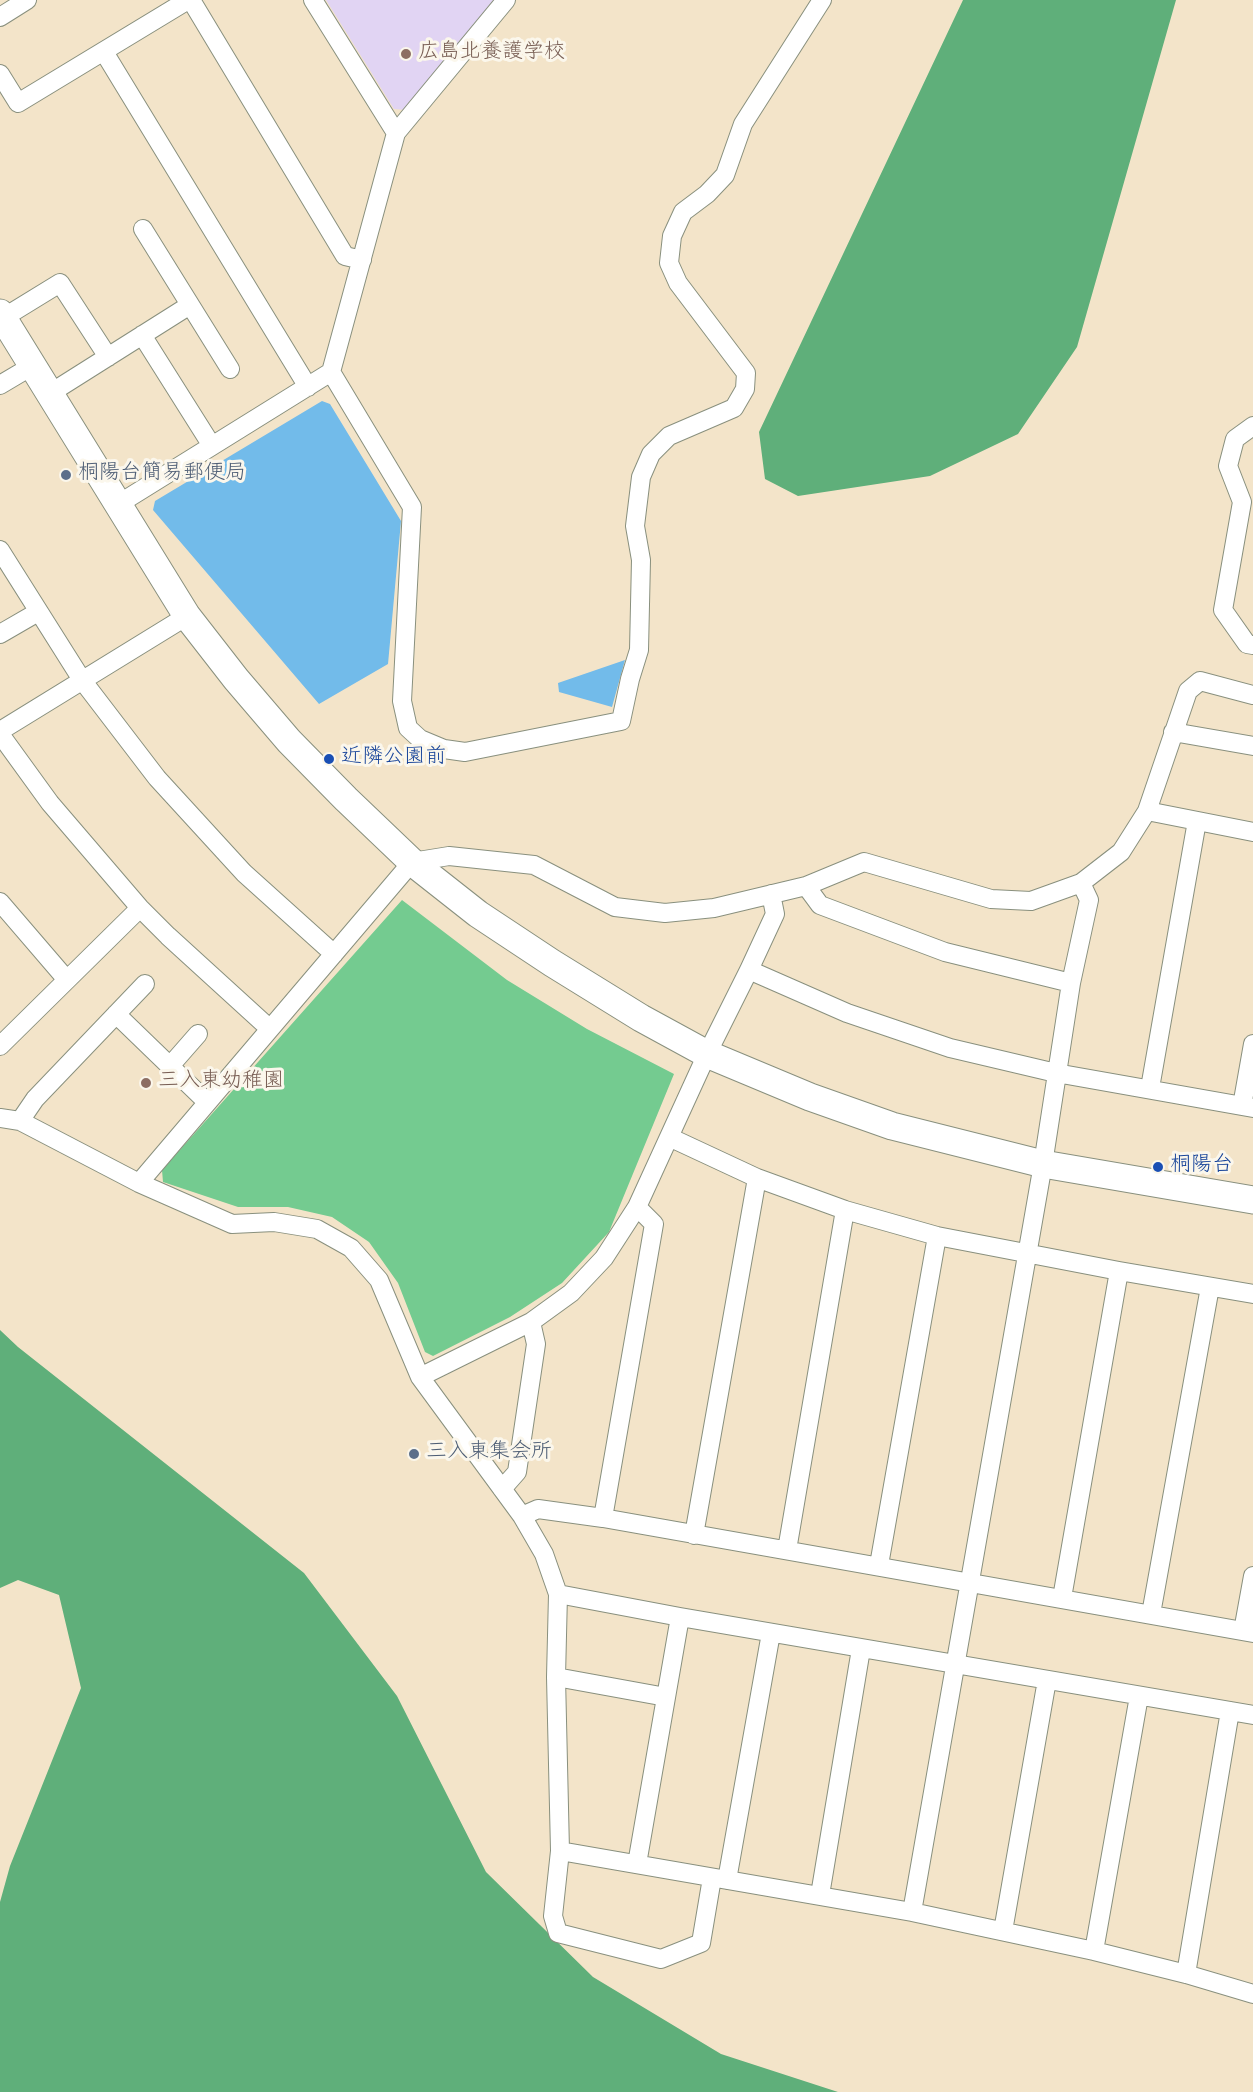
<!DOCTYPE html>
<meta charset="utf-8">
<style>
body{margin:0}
canvas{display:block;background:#f3e4c9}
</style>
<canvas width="1253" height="2092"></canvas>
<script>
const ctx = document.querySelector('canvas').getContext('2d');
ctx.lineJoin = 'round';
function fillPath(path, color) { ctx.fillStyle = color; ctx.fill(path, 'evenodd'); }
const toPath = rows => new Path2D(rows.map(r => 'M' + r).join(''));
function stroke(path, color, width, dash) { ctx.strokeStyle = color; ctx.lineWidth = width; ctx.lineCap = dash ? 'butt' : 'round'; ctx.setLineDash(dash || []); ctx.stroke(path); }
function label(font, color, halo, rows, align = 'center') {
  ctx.font = font + ' "Indie Flower","Klee One",sans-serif'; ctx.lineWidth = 6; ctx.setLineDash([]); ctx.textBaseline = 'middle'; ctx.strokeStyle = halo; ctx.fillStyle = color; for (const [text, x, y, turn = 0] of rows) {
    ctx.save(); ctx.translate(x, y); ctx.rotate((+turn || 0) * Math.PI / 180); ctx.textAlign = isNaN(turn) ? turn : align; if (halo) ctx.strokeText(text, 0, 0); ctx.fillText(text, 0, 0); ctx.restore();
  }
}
fillPath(toPath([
 [326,0,495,0,406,110,394,109]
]), '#e1d4f3');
fillPath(toPath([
 [402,900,507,980,587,1029,674,1074,609,1232,562,1283,510,1317,433,1356,425,1352,398,1283,369,1242,332,1217,288,1207,238,1207,163,1182,162,1170]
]), '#74cb90');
fillPath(toPath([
 [963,0,1176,0,1077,347,1018,434,930,476,798,496,765,479,759,432],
 [0,1330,18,1347,304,1573,397,1696,486,1872,593,1977,721,2054,838,2092,0,2092,0,1902,10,1866,81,1688,59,1595,18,1580,0,1588]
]), '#5faf7a');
fillPath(toPath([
 [322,401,330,404,401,521,388,664,319,704,153,510,155,501],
 [625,660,612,707,559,692,558,683]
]), '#72bbea');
const street = toPath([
 [191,0,345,256,362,260],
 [313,0,396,133],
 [0,17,27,0],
 [104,52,308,387],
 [0,74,18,103,188,0],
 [143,229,230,369],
 [3,318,60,283,108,357],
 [142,335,212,446],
 [331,372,412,507,402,701,408,728,420,739,444,749,465,752,621,721,630,679,639,650,641,560,635,526,641,477,651,454,669,436,734,408,745,389,746,373,678,283,669,263,672,236,683,212,707,194,725,175,743,124,822,0],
 [0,385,32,366],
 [49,394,190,305],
 [1253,426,1235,439,1228,466,1242,502,1223,610,1247,644,1253,645],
 [117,505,331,372,396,133,506,0],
 [0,550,82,680,157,778,244,873,334,954],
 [0,634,38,612],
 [0,731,187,616],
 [1173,732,1253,746],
 [0,734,50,803,140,908,168,936,270,1029],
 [1147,811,1253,832],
 [806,886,820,905,945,952,1071,983],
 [0,902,67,980],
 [749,970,847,1013,950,1048,1056,1073,1253,1108],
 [116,1014,207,1102],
 [0,1046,140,908],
 [170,1066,198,1034],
 [1150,1088,1197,821],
 [1242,1106,1253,1044],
 [0,1118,20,1121,139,1183,232,1224,274,1222,317,1229,351,1248,379,1280,420,1377,522,1516,544,1554,558,1594,556,1677,560,1851,912,1912,1094,1951,1186,1974,1253,1994],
 [20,1121,35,1099,145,984],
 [669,1137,757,1178,845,1210,937,1236,1119,1271,1253,1294],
 [139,1183,412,862,449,856,534,865,615,907,665,913,714,908,806,886,864,862,991,899,1031,901,1081,883,1121,852,1147,811,1188,691,1200,681,1253,695],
 [420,1377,531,1322,571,1293,604,1258,637,1207,707,1054,749,970,775,914,771,894],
 [502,1489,517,1472,536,1344,531,1322],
 [522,1516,538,1509,603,1518,1253,1633],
 [603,1518,654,1224,637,1207],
 [694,1535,757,1178],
 [787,1550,845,1210],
 [879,1565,937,1236],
 [558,1594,680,1617,1253,1715],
 [1062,1598,1119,1271],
 [1151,1614,1210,1287],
 [1243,1631,1253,1576],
 [556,1677,666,1697],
 [560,1851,553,1916,558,1933,661,1959,701,1943,712,1878],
 [637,1864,680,1617],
 [727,1880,771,1633],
 [820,1895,861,1649],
 [912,1912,1043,1164,1071,983,1089,900,1081,883],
 [1003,1931,1047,1680],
 [1094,1951,1139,1696],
 [1186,1974,1230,1711]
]);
const secondary = toPath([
 [0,313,187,616,236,679,289,741,346,799,412,862,478,914,552,963,641,1018,707,1054,810,1097,892,1126,1043,1164,1253,1200]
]);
stroke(street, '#89907e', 20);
stroke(secondary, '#89907e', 29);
stroke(street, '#fff', 18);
stroke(secondary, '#fff', 27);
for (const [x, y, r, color] of [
 [406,54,6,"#8d6e63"],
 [66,475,6,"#5c6f8a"],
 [329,759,6,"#1a4fb4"],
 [146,1083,6,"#8d6e63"],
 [1158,1167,6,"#1a4fb4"],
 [414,1454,6,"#5c6f8a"]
]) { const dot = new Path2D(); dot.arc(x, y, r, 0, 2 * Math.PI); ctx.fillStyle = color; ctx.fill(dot); stroke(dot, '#fbf7ec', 2); }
label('21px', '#785e54', '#fbf7ec', [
 ["広島北養護学校",418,54],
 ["三入東幼稚園",158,1083]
], 'left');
label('21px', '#4e5e75', '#fbf7ec', [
 ["桐陽台簡易郵便局",78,475],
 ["三入東集会所",426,1454]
], 'left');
label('21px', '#164399', '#fbf7ec', [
 ["近隣公園前",341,759],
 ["桐陽台",1170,1167]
], 'left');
</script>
